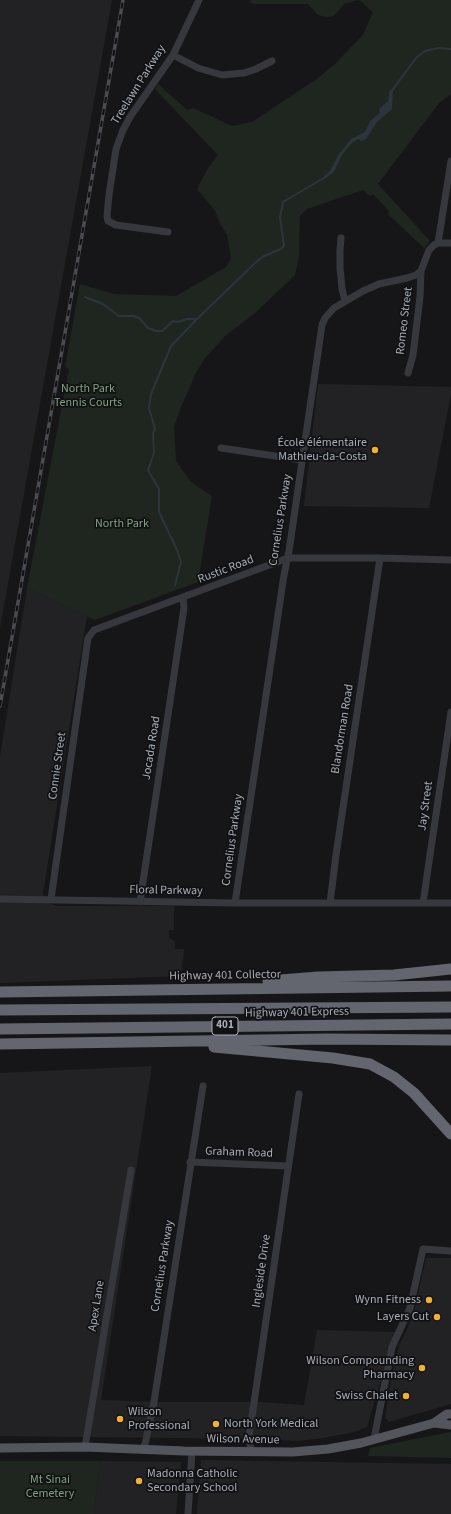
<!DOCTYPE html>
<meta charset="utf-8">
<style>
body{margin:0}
canvas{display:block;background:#161618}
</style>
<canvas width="451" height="1514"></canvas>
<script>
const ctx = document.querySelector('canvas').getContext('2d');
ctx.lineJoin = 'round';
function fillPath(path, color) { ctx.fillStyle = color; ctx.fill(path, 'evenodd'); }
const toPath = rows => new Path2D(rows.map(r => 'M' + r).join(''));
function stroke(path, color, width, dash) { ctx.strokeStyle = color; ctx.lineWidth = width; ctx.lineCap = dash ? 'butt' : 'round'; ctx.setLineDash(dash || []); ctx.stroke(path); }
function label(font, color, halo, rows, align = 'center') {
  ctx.font = font + ' "Source Sans 3",sans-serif'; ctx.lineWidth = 3.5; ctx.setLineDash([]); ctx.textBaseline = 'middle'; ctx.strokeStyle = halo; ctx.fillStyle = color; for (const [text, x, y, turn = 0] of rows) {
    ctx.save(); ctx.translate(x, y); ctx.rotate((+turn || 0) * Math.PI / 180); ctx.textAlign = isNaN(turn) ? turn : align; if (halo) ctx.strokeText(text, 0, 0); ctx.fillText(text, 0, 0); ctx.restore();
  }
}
fillPath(toPath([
 [0,0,112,0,0,628],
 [318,384,451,387,451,394,429,508,304,506],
 [27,588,87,616,43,893,45,902,58,906,174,906,174,930,169,930,169,938,175,941,175,949,184,949,181,976,0,983,0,757],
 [152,1066,101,1400,158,1402,260,1402,304,1405,317,1330,395,1332,367,1427,354,1432,323,1438,298,1441,260,1439,0,1436,0,1073],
 [426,1258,451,1258,451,1404,389,1422,385,1418,391,1379,399,1346,413,1316],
 [201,1460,451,1464,451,1514,197,1514],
 [100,1461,181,1462,176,1514,94,1514]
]), '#222225');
fillPath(toPath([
 [250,0,358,0,344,4,334,16,327,17,318,15,308,4,255,4,251,3],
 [359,0,451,0,451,94,439,103,378,184,430,241,424,248,388,214,389,211,373,194,370,196,363,190,307,209,300,216,299,257,295,275,254,314,225,336,205,358,196,373,181,407,174,427,176,461,191,482,212,496,198,582,95,620,27,588,69,369,65,367,80,284,114,294,176,296,226,267,231,258,227,235,221,225,214,209,197,189,208,168,218,155,155,89,158,84,187,110,193,108,232,126,252,122,318,78,334,65,363,35,373,12],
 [451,1432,451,1458,368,1456,370,1448],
 [0,1461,100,1461,94,1514,0,1514]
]), '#1e261f');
fillPath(toPath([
 [391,89,393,91,392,109,377,122,366,139,361,141,359,139,353,142,347,148,342,155,334,172,325,178,324,176,330,171,339,154,344,148,351,139,365,132,370,121,380,113,379,109,386,103,388,102,389,93]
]), '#2c353c');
stroke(toPath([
 [391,92,416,58,425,51,439,48,451,49],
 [85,297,103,304,119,316,134,316,139,318,148,328,156,331,162,331,173,321,178,322,187,319,197,319],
 [175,585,181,562,177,550,159,512,159,489,148,470,154,453,153,433,155,429,149,408,151,394,171,346,197,319,256,262,264,256,281,249,284,246,280,217,283,202,327,176]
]), '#2c353c', 2);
stroke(toPath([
 [173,55,198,68,222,75,244,73,256,69,272,61],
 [168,232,116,225,108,221,107,216,109,195,116,149,123,130,130,117,173,55,199,0],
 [341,238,340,250,340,267,342,289,345,301],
 [438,243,451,243],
 [408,373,413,355,420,297,421,271],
 [221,448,302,460],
 [0,899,235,903,451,903],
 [51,899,88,638,94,630,288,558,380,558,451,560],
 [140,902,184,608,183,598],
 [235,903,284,575,289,551,322,325,325,318,334,308,363,291,379,284,407,278,416,275,421,271,429,250,434,245,438,243,451,161],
 [330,903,336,855,380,558],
 [423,903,451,712],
 [190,1162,288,1166],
 [374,1439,392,1347,410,1308,423,1249,451,1251],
 [85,1447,131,1170],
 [144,1449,154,1402,203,1086],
 [251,1452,249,1437,299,1094],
 [188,1514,192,1451]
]), '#37383d', 7);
stroke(toPath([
 [434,1423,451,1425],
 [0,1448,85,1447,184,1451,293,1452,328,1449,361,1443,434,1423,447,1414,451,1414]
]), '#53555c', 9);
stroke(toPath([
 [268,981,318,977,394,975,451,969],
 [0,992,451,986],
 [0,1010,451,1007],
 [0,1029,451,1024],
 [0,1044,326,1039,451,1040],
 [214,1047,333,1058,370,1064,394,1077,414,1093,451,1134]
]), '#63666e', 11);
const rail = toPath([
 [0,706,123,0]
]);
stroke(rail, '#4a4c52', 3.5);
stroke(rail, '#111113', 2, [6]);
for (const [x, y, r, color] of [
 [375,450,4,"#f2b134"],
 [429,1300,4,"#f2b134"],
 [437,1317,4,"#f2b134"],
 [422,1368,4,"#f2b134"],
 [406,1396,4,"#f2b134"],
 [120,1419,4,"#f2b134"],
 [216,1424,4,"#f2b134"],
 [139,1481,4,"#f2b134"]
]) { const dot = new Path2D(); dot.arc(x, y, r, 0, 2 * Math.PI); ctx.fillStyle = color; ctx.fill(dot); stroke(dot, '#111113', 1.5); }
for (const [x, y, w] of [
 [225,1026,26]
]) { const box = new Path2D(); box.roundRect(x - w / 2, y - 9, w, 18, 3); ctx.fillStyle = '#111113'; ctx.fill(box); stroke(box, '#a8adb8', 1); }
label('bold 11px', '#a8adb8', null, [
 ["401",225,1026]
]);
label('12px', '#a8adb8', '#111113', [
 ["Treelawn Parkway",139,85,-58],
 ["Romeo Street",405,321,-83],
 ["Cornelius Parkway",281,520,-81],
 ["Rustic Road",226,570,-21],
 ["Blandorman Road",343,729,-81],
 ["Jocada Road",152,748,-81],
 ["Connie Street",58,766,-82],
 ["Jay Street",426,806,-82],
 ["Cornelius Parkway",233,840,-82],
 ["Floral Parkway",166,891,1],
 ["Highway 401 Collector",225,976,-1],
 ["Highway 401 Express",297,1013,-1],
 ["Graham Road",239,1153,2],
 ["Cornelius Parkway",163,1266,-81],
 ["Ingleside Drive",262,1271,-82],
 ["Apex Lane",97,1306,-81],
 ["Wilson Avenue",243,1440,1]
]);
label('12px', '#7fa381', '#111113', [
 ["North Park",88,389],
 ["Tennis Courts",88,403],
 ["North Park",122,524],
 ["Mt Sinai",50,1480],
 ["Cemetery",50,1494]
]);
label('12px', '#a8adb8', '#111113', [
 ["École élémentaire",367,443],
 ["Mathieu-da-Costa",367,457],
 ["Wynn Fitness",421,1300],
 ["Layers Cut",429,1317],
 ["Wilson Compounding",414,1361],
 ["Pharmacy",414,1375],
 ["Swiss Chalet",398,1396],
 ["Wilson",128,1412,"left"],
 ["Professional",128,1426,"left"],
 ["North York Medical",224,1424,"left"],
 ["Madonna Catholic",147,1474,"left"],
 ["Secondary School",147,1488,"left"]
], 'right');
</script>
